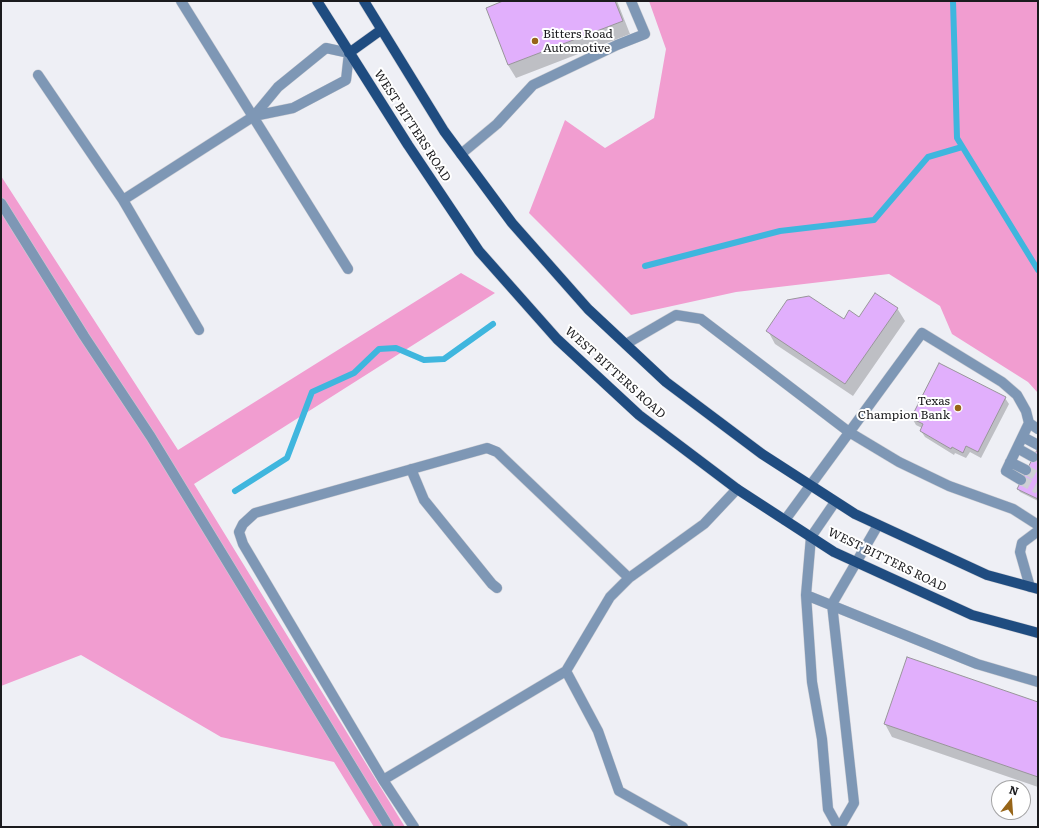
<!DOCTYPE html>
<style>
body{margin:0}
#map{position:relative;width:1039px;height:828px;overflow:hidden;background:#eeeff5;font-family:Literata,serif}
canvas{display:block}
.frame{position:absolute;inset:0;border:2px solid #1b1b1e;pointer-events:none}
.north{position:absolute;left:991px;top:780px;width:40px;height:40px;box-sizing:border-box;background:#fff;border:1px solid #a4a4a5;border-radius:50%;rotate:17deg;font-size:11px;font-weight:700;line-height:16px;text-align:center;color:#1b1b1e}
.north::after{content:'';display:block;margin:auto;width:14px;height:18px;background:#976518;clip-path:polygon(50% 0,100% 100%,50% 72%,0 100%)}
</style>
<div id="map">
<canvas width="1039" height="828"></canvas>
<div class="frame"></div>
<div class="north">N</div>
</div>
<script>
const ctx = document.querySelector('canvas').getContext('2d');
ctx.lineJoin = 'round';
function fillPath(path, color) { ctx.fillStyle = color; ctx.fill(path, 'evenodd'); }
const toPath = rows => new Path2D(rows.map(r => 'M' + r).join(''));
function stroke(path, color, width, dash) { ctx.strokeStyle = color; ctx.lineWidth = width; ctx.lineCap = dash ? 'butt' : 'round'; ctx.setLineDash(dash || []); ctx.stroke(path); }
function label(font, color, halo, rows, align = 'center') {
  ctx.font = font + ' Literata,serif'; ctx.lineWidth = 4; ctx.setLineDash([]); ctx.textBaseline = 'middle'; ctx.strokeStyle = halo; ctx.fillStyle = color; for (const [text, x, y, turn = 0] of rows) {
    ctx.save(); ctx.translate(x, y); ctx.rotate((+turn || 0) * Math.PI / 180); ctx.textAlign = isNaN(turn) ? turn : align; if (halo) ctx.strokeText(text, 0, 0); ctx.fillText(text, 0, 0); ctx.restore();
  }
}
fillPath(toPath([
 [649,1,1038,1,1038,393,1028,382,952,334,940,306,889,274,736,292,631,315,529,213,565,120,605,148,654,118,666,49],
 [1,176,178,450,461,273,495,293,194,484,405,827,374,827,334,762,221,737,81,655,1,686]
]), '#f19dd0');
fillPath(toPath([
 [506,1,617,1,630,34,516,78,508,65,487,9],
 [897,308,905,321,853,396,775,344,768,331,859,318],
 [1005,398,1009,404,981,458,970,452,966,458,955,453,954,455,925,437,921,431,922,428,916,425,912,418],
 [1038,450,1038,501,1020,492,1018,489],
 [1038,703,1038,787,892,737,885,724]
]), '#0003');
stroke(toPath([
 [953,1,957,138,1038,270],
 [645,266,780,231,874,220,928,157,962,147],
 [235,491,287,458,312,392,354,373,379,349,396,348,424,360,444,359,493,324]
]), '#3fb6de', 6);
const building = toPath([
 [503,1,615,1,623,21,508,65,486,8,503,1],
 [875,293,898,308,845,384,766,331,787,300,809,296,844,319,849,310,859,317,875,293],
 [939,363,1006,397,978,452,966,446,963,453,952,447,951,449,920,431,923,424,911,418,939,363],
 [1038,448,1038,499,1017,489,1038,448],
 [907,657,1038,702,1038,777,884,724,907,657]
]);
fillPath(building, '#e1affc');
stroke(building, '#98959a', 1);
stroke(toPath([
 [1026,470,1038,477],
 [1021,480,1038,489]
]), '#cecfd5', 10, [10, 5]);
const minor = toPath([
 [181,1,348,269],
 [38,75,123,200,199,330],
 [461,154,497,124,533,85,617,45,645,34,631,1],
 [123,200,254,116,278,87,326,48,349,53,346,80,293,108,254,116],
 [1,203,84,336,151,437,389,827],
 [626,344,676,315,701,319,849,432,899,462,949,486,1013,509,1038,525],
 [1023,437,1038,445],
 [1017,448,1033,457],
 [1010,462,1026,470],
 [411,469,424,500,492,584,497,588],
 [1021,480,1006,471,1029,423],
 [835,502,811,537,806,595,812,682,822,739,828,809,838,827],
 [785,520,922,333,1002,382,1017,395,1026,411,1029,423,1038,429],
 [1030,587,1020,552,1022,543,1038,531],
 [806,595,977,664,1038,682],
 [566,671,598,731,619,791,683,827],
 [383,780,566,671,610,597,629,578,704,524,737,489],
 [414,827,383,780,243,544,239,532,243,524,255,513,487,448,497,452,629,578],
 [840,827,854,803,832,604,878,525]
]);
const major = toPath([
 [317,1,408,145,479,251,557,339,639,415,737,489,834,552,972,615,1038,633],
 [364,1,444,131,512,223,588,309,666,382,762,454,855,514,987,575,1038,589],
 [349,53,381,30]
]);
stroke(minor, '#cccdd3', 11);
stroke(major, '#cccdd3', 11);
stroke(minor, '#7e97b5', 10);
stroke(major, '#1f4c80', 10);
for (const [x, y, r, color] of [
 [535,41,4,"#976518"],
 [958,408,4,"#976518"]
]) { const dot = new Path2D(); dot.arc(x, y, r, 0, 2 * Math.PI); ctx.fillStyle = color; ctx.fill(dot); stroke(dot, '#fff', 1.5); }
label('12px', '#1b1b1e', '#fff', [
 ["Bitters Road",543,34],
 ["Automotive",543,48],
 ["Texas",950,401,"right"],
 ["Champion Bank",950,415,"right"]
], 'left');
label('12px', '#1b1b1e', '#fff', [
 ["WEST BITTERS ROAD",412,126,57],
 ["WEST BITTERS ROAD",615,373,42],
 ["WEST BITTERS ROAD",887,560,26]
]);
</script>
